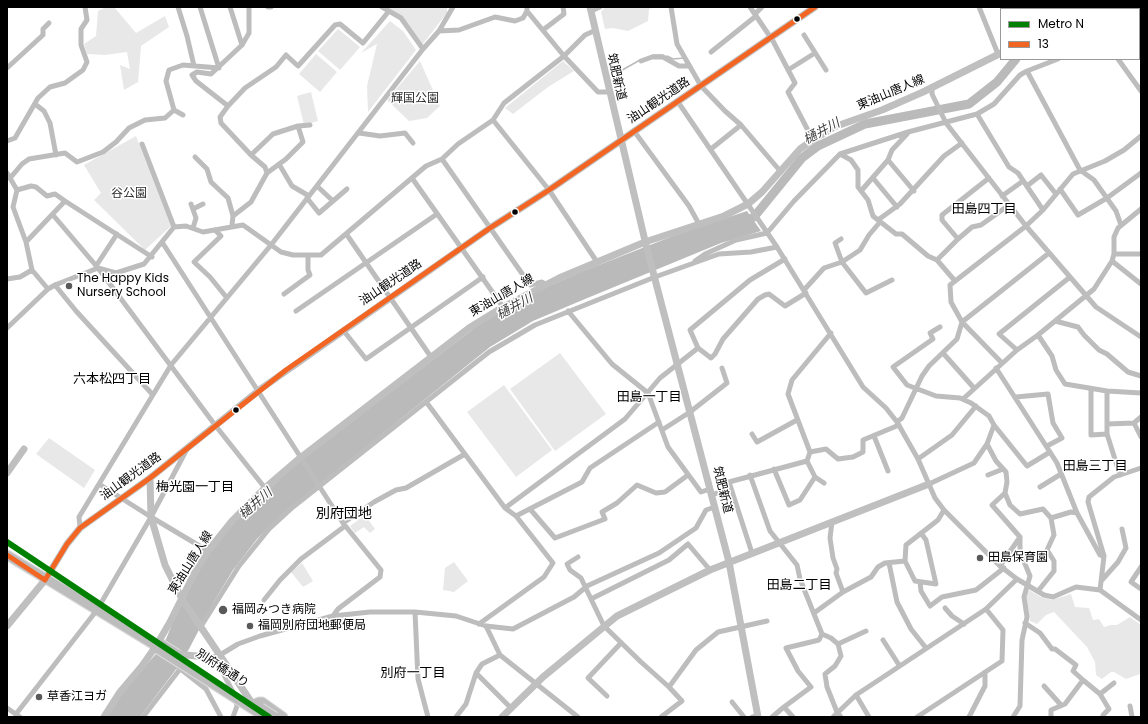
<!DOCTYPE html>
<meta charset="utf-8">
<style>
body{margin:0}
#map{position:relative;width:1148px;height:724px;overflow:hidden;background:#fff;font-family:Poppins,sans-serif}
canvas{display:block}
.frame{position:absolute;inset:0;border:8px solid #000;pointer-events:none}
.legend{position:absolute;left:1000px;top:8px;width:140px;height:52px;box-sizing:border-box;background:#fff;border:1px solid #999;margin:0;padding:5px 7px;list-style:none;font-size:12px;color:#000}
.legend li{display:flex;align-items:center;gap:8px;height:20px}
.legend b{width:20px;border:1px solid #999}
</style>
<div id="map">
<canvas width="1148" height="724"></canvas>
<div class="frame"></div>
<ul class="legend">
<li><b style="height:5px;background:#008000"></b>Metro N</li>
<li><b style="height:5px;background:#f26522"></b>13</li>
</ul>
</div>
<script>
const ctx = document.querySelector('canvas').getContext('2d');
ctx.lineJoin = 'round';
function fillPath(path, color) { ctx.fillStyle = color; ctx.fill(path, 'evenodd'); }
const toPath = rows => new Path2D(rows.map(r => 'M' + r).join(''));
function stroke(path, color, width, dash) { ctx.strokeStyle = color; ctx.lineWidth = width; ctx.lineCap = dash ? 'butt' : 'round'; ctx.setLineDash(dash || []); ctx.stroke(path); }
function label(font, color, halo, rows, align = 'center') {
  ctx.font = font + ' Poppins,"Noto Sans JP",sans-serif'; ctx.lineWidth = 3; ctx.setLineDash([]); ctx.textBaseline = 'middle'; ctx.strokeStyle = halo; ctx.fillStyle = color; for (const [text, x, y, turn = 0] of rows) {
    ctx.save(); ctx.translate(x, y); ctx.rotate((+turn || 0) * Math.PI / 180); ctx.textAlign = isNaN(turn) ? turn : align; if (halo) ctx.strokeText(text, 0, 0); ctx.fillText(text, 0, 0); ctx.restore();
  }
}
fillPath(toPath([
 [106,7,114,7,136,33,165,16,169,27,141,46,138,82,124,90,120,65,130,69,127,52,105,55,87,54,84,44,96,36,98,11],
 [385,7,447,7,447,13,422,45,403,17],
 [605,7,653,7,649,9,648,21,628,31,613,28,605,29,601,12],
 [1046,7,1104,7,1099,9,1048,9],
 [390,21,403,31,416,50,368,112,367,86,377,44,361,53],
 [338,29,360,47,340,70,318,51],
 [316,54,337,72,320,92,299,74],
 [420,61,440,106,427,118,409,121,387,100],
 [563,61,574,71,548,87,513,114,505,108],
 [311,92,318,121,304,125,297,96],
 [136,136,171,226,145,250,94,200,101,193,84,165],
 [560,353,606,414,555,451,510,389],
 [504,385,552,450,516,477,467,412],
 [49,438,95,470,84,488,36,454],
 [365,515,375,529,370,533,364,527,355,533,350,526],
 [454,562,468,581,454,592,443,590,445,568],
 [302,563,313,581,303,587,291,572],
 [1029,590,1041,597,1052,600,1071,594,1075,607,1089,608,1093,620,1099,619,1104,627,1111,625,1117,625,1130,617,1141,625,1140,674,1126,679,1114,672,1111,672,1102,679,1096,675,1095,662,1087,647,1054,612,1046,615,1037,624,1030,621,1026,598]
]), '#e8e8e8');
fillPath(toPath([
 [747,211,761,231,721,243,585,299,533,321,490,347,280,516,257,539,233,570,213,603,189,649,174,672,140,717,107,717,127,687,155,655,166,639,185,593,211,551,237,519,294,466,485,320,540,290,581,272,673,236]
]), '#bababa');
stroke(toPath([
 [653,55,663,55],
 [667,56,673,59,684,58],
 [617,73,640,60]
]), '#bababa', 1.5);
stroke(toPath([
 [1139,10,1141,9],
 [741,223,754,217,802,158,818,146,865,124,969,104,997,82,1016,59]
]), '#bababa', 9);
const highway = toPath([
 [7,555,156,646,158,649],
 [156,646,161,644,177,654],
 [253,705,259,702,262,702,283,717]
]);
stroke(highway, '#dbdbdb', 11);
stroke(toPath([
 [178,7,187,36,194,66],
 [230,7,242,45],
 [249,7,249,33,242,45,211,74,197,72,192,75,196,81,228,106,220,117,221,123,251,155,273,134,298,126,310,125],
 [268,7,271,7],
 [382,7,401,18,423,49],
 [527,7,527,11,564,56,598,92,608,92],
 [671,7,677,44,701,86,725,111,741,125,781,172],
 [750,7,773,41,795,83,788,92,813,140],
 [979,7,998,54],
 [591,11,600,7],
 [755,14,762,7],
 [1139,26,1141,25],
 [543,30,564,14,563,7],
 [439,31,459,30,495,17,515,21,523,18,527,11],
 [804,35,826,70],
 [711,52,756,16],
 [1058,59,1027,71,1080,170,1094,180,1116,211,1121,225],
 [1118,59,1141,91],
 [641,61,652,57,663,57,679,66,689,66],
 [7,68,43,35,43,29,49,23],
 [788,70,815,53],
 [932,87,932,94,946,123,1026,226,1096,307,1141,337],
 [678,102,777,247,863,387,886,408,897,422,918,459,935,498,944,510,1000,566,1017,579,1044,595,1053,597,1076,587,1100,590,1141,620],
 [35,104,44,111,50,123,56,155],
 [228,106,245,88,276,67,286,55,298,66,335,25,340,24,363,43,389,11],
 [977,114,994,104,1020,75,1027,71],
 [183,115,174,110,166,81,169,70,183,65,219,68,200,7],
 [493,120,549,190,597,262],
 [634,131,689,206,699,224],
 [359,133,380,136,405,133,413,143],
 [7,141,15,138,38,98,50,87,65,83,83,70,87,62,81,45,81,29,87,20,85,7],
 [142,144,174,227],
 [711,149,741,125],
 [840,154,851,160,858,170,858,187,868,200,873,216,878,220],
 [195,157,207,169,211,182,228,198,233,216],
 [442,159,530,285,542,282,545,284],
 [888,160,914,191],
 [279,164,292,186,309,196],
 [7,173,17,190,13,207,26,242,32,270,48,289],
 [267,173,286,159,303,142,298,126],
 [11,177,22,164,29,159,65,153,77,162,103,152,116,142,129,128,145,120,165,118,174,110],
 [412,178,503,307],
 [873,178,897,207],
 [317,186,333,201],
 [1027,186,1041,175,1056,194],
 [1060,189,1078,215,1107,198,1141,173],
 [17,190,31,186,36,187,47,196,55,194,65,201],
 [861,191,888,160,892,150,908,133],
 [1002,196,1023,181],
 [307,198,319,213,347,189],
 [191,204,196,218,193,228],
 [193,209,203,204],
 [53,215,98,268,215,425,265,488],
 [232,225,233,216,251,202,267,173,265,167,251,155],
 [215,230,221,236,194,262,210,277,227,298],
 [347,235,431,357],
 [841,239,835,243,842,262,866,293,892,280],
 [958,239,972,227,981,225,1009,205],
 [26,242,65,201,152,257],
 [162,242,343,523,381,570,380,577,338,609,333,616],
 [1114,254,1141,254],
 [937,260,928,256,902,234,896,234,878,220,900,204,944,156,962,143],
 [695,261,705,254,736,240,767,233,794,201,840,154,908,132,977,114,1009,167,1018,173,1043,210],
 [1112,261,1141,284],
 [96,266,117,234],
 [7,279,20,277,32,270],
 [955,281,937,260,958,239,942,220,942,215,989,178],
 [55,285,76,311,153,395],
 [804,290,824,268,842,262,860,250,869,235,880,222],
 [284,294,310,275,308,270,308,256],
 [296,311,437,214],
 [568,311,612,364,648,393,668,447,701,492,710,489],
 [1055,321,1078,327,1084,335,1099,350,1107,354,1128,372,1141,376],
 [7,328,48,289,55,285,98,268,116,273,144,264,174,227,186,226,203,232,243,225,281,252,293,255,321,255,426,166,442,159,458,144,493,120,504,103,564,56,585,35,594,31],
 [343,330,366,359,483,277],
 [1038,335,1052,356,1056,370,1065,384,1107,391,1141,393],
 [698,348,711,358,715,354,723,339,758,299,765,295,769,294,785,306,806,293],
 [1017,350,999,334,1070,277],
 [943,353,974,388],
 [1002,363,962,322,951,302,950,285,1026,226,1043,210,1073,174,1105,161,1124,150,1141,136],
 [996,368,1057,463,1077,513,1100,555,1104,556],
 [1091,389,1091,435,1107,434],
 [1107,391,1107,434,1120,475],
 [1016,397,1048,394,1053,423,1062,438,1047,446],
 [963,399,1017,350,1038,335,1094,289,1112,261,1114,254,1114,237,1118,228,1141,209],
 [427,403,505,508,516,516,582,482,590,468,659,422],
 [897,422,902,418,922,376,929,366,957,339,962,322,1049,253],
 [1134,423,1141,437],
 [1107,424,1134,423,1141,417],
 [994,425,1027,466,1050,452],
 [662,430,690,412,727,383,722,368],
 [752,434,757,442,797,420],
 [874,436,888,471],
 [987,444,996,461,1006,472,1007,482,1005,493],
 [810,452,826,449,838,459,853,457,863,452,863,440,899,425],
 [918,459,952,435,976,406],
 [774,469,789,505,800,500,815,477,807,461],
 [750,475,770,531,797,565,800,579,822,634,831,638,838,644],
 [988,475,1003,469],
 [815,477,824,483],
 [729,482,752,553],
 [99,484,151,517,208,551],
 [929,484,974,463,987,444,994,425,989,416,971,403,960,398,936,396,907,385,893,367,933,339,930,333,940,327],
 [1040,487,1061,474],
 [712,495,720,492,729,482,807,461,810,452,788,394,792,380,831,333],
 [505,508,625,419,660,378,698,348,690,330,750,280,785,259],
 [530,509,555,538,605,519,602,512,617,503,637,485,656,493,665,492,688,475],
 [832,522,830,538,833,558,837,569,836,573,843,592],
 [343,523,374,502,396,490,406,488,465,454],
 [80,528,79,517,171,365,271,245,423,49,439,31,453,7],
 [578,557,567,564,570,570,581,578,591,599],
 [905,561,915,581,936,584,926,540,921,533],
 [889,563,897,602,911,629,926,648],
 [1000,566,1020,537],
 [1141,567,1131,582,1141,589],
 [1102,580,1118,562,1126,548,1122,529],
 [920,582,921,591,930,606,942,597,976,590,1004,568],
 [1100,590,1104,556,1088,502,1089,497,1114,477,1141,468],
 [1038,591,1054,571,1054,561,1047,550,1054,535,1051,518],
 [264,600,280,580,301,559,345,526],
 [945,608,952,616,964,624],
 [814,613,843,592,871,577,878,567,885,563,905,561,906,545,938,520,944,510],
 [1025,623,1040,633,1052,649,1055,649,1076,665,1073,671,1083,680],
 [479,624,544,577,553,563,516,516],
 [486,626,500,655,578,717],
 [200,628,239,566,269,529,293,507,489,352,535,325,655,277,719,254,751,252,777,247],
 [883,640,899,665],
 [220,655,238,644,260,636,333,616,370,612,415,612],
 [204,659,215,663,222,671,235,696,237,706,233,717],
 [178,667,206,689,221,717],
 [476,673,511,708],
 [1044,686,1061,705],
 [669,687,696,650,718,632,767,621],
 [1100,694,1114,683],
 [856,695,869,717],
 [607,696,588,678,621,643],
 [732,702,744,717],
 [1130,706,1132,717],
 [7,708,20,717],
 [16,714,97,610,151,517,187,449],
 [143,717,180,669],
 [428,717,418,679,415,612,456,616,486,626,513,629,574,597,587,586,659,553,696,528,706,510,715,507],
 [456,717,466,704,476,673,482,664,500,655],
 [661,717,682,701,669,687,641,662,604,626,591,599,669,560,688,544,710,570],
 [752,717,758,715],
 [772,717,784,707],
 [793,717,784,707,811,687,798,671,786,648,819,640,822,634],
 [833,717,856,695,986,609,1017,579],
 [841,717,837,712,827,687,825,674,835,666,841,656,838,644,866,631],
 [917,717,1002,661,1003,630,986,609],
 [969,717,985,686,985,672],
 [1013,717,1020,706,1022,640,1027,617,1024,597,1030,576,1020,552,1020,537,992,505,1005,493,1010,505,1020,514,1043,509,1051,518,1071,512,1077,513],
 [1051,717,1051,710,1065,704,1083,680,1100,694,1109,709,1103,715,1103,717]
]), '#bdbdbd', 5);
stroke(toPath([
 [590,7,646,245,729,562,758,717],
 [1110,9,1115,7],
 [7,473,24,449],
 [150,478,151,517,165,565,182,599,256,709],
 [7,626,45,580,67,544,80,528,150,478,262,388,490,228,549,190,815,7],
 [177,654,215,658,220,655],
 [104,717,120,692,142,666,156,646,170,622,194,574,208,551,232,521,265,488,300,458,469,328,503,307,559,278,645,242,724,216,748,204,762,192,800,149,813,140,834,127,882,110,923,92,1001,53],
 [502,717,543,677,617,616,710,570,929,484]
]), '#bfbfbf', 7);
stroke(highway, '#bdbdbd', 9);
const highwayBridge = toPath([
 [158,649,265,717],
 [261,708,275,717]
]);
stroke(highwayBridge, '#dbdbdb', 11, []);
stroke(highwayBridge, '#bdbdbd', 9);
stroke(toPath([
 [7,555,45,580],
 [45,580,67,544,80,528,150,478,286,370,490,228,549,190,815,7]
]), '#f26522', 5);
stroke(toPath([
 [7,542,269,717]
]), '#008000', 6);
for (const [x, y, r, color] of [
 [797,19,3.5,"#000"],
 [515,212,3.5,"#000"],
 [69,286,4,"#595959"],
 [236,410,3.5,"#000"],
 [980,558,4,"#595959"],
 [223,610,5,"#595959"],
 [250,626,4,"#595959"],
 [39,697,4,"#595959"]
]) { const dot = new Path2D(); dot.arc(x, y, r, 0, 2 * Math.PI); ctx.fillStyle = color; ctx.fill(dot); stroke(dot, '#fff', 1.5); }
label('12px', '#000', '#fff', [
 ["筑肥新道",616,77,77],
 ["東油山唐人線",891,93,-23],
 ["油山観光道路",659,101,-34],
 ["油山観光道路",391,283,-34],
 ["東油山唐人線",502,296,-30],
 ["油山観光道路",131,477,-36],
 ["筑肥新道",722,490,76],
 ["東油山唐人線",191,563,-58],
 ["別府橋通り",222,669,33]
]);
label('12px', '#2c2c2c', '#fff', [
 ["輝国公園",415,99],
 ["谷公園",129,194]
]);
label('12px', '#000', '#fff', [
 ["The Happy Kids",77,279],
 ["Nursery School",77,293],
 ["田島保育園",988,558],
 ["福岡みつき病院",232,610],
 ["福岡別府団地郵便局",258,626],
 ["草香江ヨガ",47,697]
], 'left');
label('italic 13px', '#3d3d3d', '#fff', [
 ["樋井川",822,132,-29],
 ["樋井川",515,307,-29],
 ["樋井川",256,504,-41]
]);
label('13px', '#000', '#fff', [
 ["田島四丁目",984,210],
 ["六本松四丁目",112,380],
 ["田島一丁目",649,398],
 ["田島三丁目",1095,467],
 ["梅光園一丁目",195,488],
 ["田島二丁目",799,586],
 ["別府一丁目",413,674]
]);
label('14px', '#000', '#fff', [
 ["別府団地",344,514]
]);
</script>
